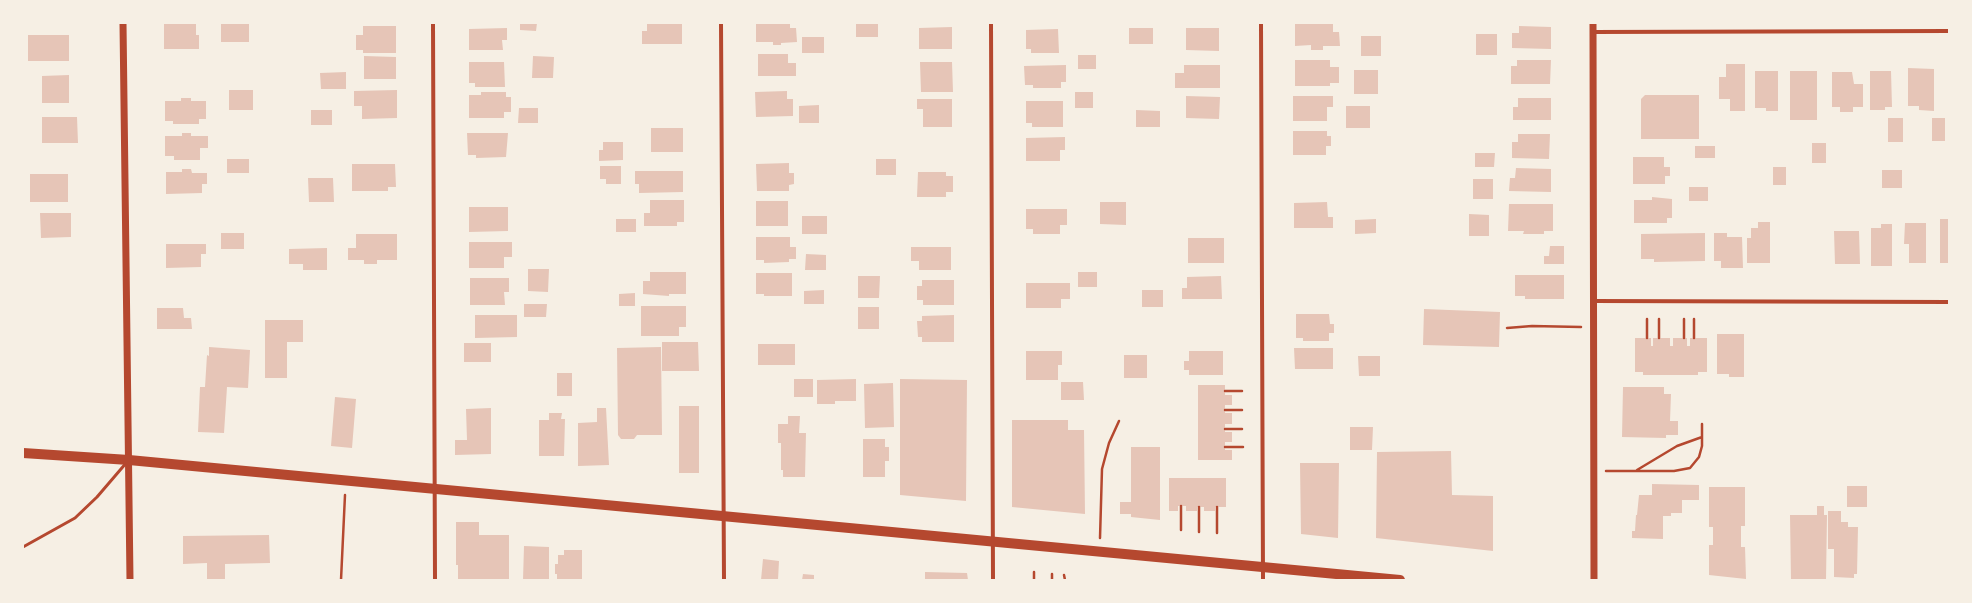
<!DOCTYPE html>
<style>
body{margin:0}
#map{position:relative;width:1972px;height:603px;overflow:hidden;background:#f6efe4;font-family:"DM Sans",sans-serif}
canvas{display:block}
.frame{position:absolute;inset:0;border:24px solid #f6efe4;pointer-events:none}
</style>
<div id="map">
<canvas width="1972" height="603"></canvas>
<div class="frame"></div>
</div>
<script>
const ctx = document.querySelector('canvas').getContext('2d');
ctx.lineJoin = 'round';
function fillPath(path, color) { ctx.fillStyle = color; ctx.fill(path, 'evenodd'); }
const toPath = rows => new Path2D(rows.map(r => 'M' + r).join(''));
function stroke(path, color, width, dash) { ctx.strokeStyle = color; ctx.lineWidth = width; ctx.lineCap = dash ? 'butt' : 'round'; ctx.setLineDash(dash || []); ctx.stroke(path); }
fillPath(toPath([
 [221,23,249,23,249,42,221,42],
 [520,23,537,23,536,31,520,30],
 [647,23,682,23,682,44,642,44,642,31,647,31],
 [756,23,790,23,790,28,796,28,797,42,781,43,781,45,773,45,773,42,756,42],
 [856,23,878,23,878,37,856,37],
 [164,24,196,24,196,35,199,35,199,49,164,49],
 [1295,24,1333,24,1333,32,1339,32,1340,46,1323,46,1323,50,1311,50,1311,45,1295,46],
 [363,26,396,26,396,53,363,53,363,50,356,50,356,35,363,35],
 [1519,26,1551,27,1551,49,1512,48,1512,33,1519,33],
 [952,27,952,49,919,49,919,28],
 [507,28,507,40,502,40,503,50,469,50,469,29],
 [1129,28,1153,28,1153,44,1129,44],
 [1186,28,1219,28,1219,51,1186,50],
 [1058,29,1059,53,1031,53,1031,49,1026,49,1026,30],
 [1476,34,1497,34,1497,55,1476,55],
 [28,35,69,35,69,61,28,61],
 [1361,36,1381,36,1381,56,1361,56],
 [802,37,824,37,824,53,802,53],
 [758,54,788,54,788,63,796,63,796,76,758,76],
 [1078,55,1096,55,1096,69,1078,69],
 [364,56,396,57,396,79,364,79],
 [533,56,554,57,553,78,532,78],
 [1295,60,1330,60,1330,67,1339,67,1339,83,1330,83,1330,86,1295,86],
 [1517,60,1551,60,1550,84,1511,84,1511,66,1517,66],
 [469,62,504,62,505,87,475,87,475,83,469,83],
 [920,62,952,62,953,92,921,92],
 [1726,64,1745,64,1745,111,1730,111,1730,99,1719,99,1719,77,1726,77],
 [1066,65,1066,82,1061,82,1061,88,1033,88,1033,85,1025,85,1024,66],
 [1184,65,1220,65,1220,88,1175,88,1175,73,1184,73],
 [1908,68,1934,69,1934,111,1919,110,1919,106,1908,106],
 [1354,70,1378,70,1378,94,1354,94],
 [1755,71,1778,71,1778,111,1766,111,1766,108,1755,108],
 [1790,71,1817,71,1817,120,1790,120],
 [1870,71,1891,71,1892,107,1885,107,1885,110,1870,110],
 [346,72,346,89,321,89,320,73],
 [1832,72,1852,72,1854,84,1863,84,1863,107,1853,107,1853,112,1840,112,1840,107,1832,107],
 [69,75,69,103,42,103,42,76],
 [229,90,253,90,253,110,229,110],
 [397,90,397,118,362,119,362,106,354,106,354,91],
 [787,91,787,99,793,99,793,116,756,117,755,92],
 [481,92,506,92,506,97,511,97,511,112,504,112,504,118,469,118,469,95,481,95],
 [1075,92,1093,92,1093,108,1075,108],
 [1645,95,1699,95,1699,139,1641,139,1641,99],
 [1186,96,1220,97,1219,119,1186,118],
 [1293,96,1333,96,1333,107,1327,107,1327,121,1293,121],
 [181,98,191,98,191,101,206,101,206,119,199,119,199,124,173,124,173,121,165,121,165,101,181,101],
 [1518,98,1551,98,1551,120,1513,120,1513,107,1518,107],
 [917,99,952,99,952,127,923,127,923,109,917,109],
 [1026,101,1063,101,1063,127,1032,127,1032,123,1026,123],
 [819,105,819,123,799,123,799,106],
 [1346,106,1370,106,1370,128,1346,128],
 [519,108,538,108,538,123,518,123],
 [311,110,332,110,332,125,311,125],
 [1136,110,1160,111,1160,127,1136,127],
 [42,117,77,117,78,143,42,143],
 [1888,118,1903,118,1903,142,1888,142],
 [1932,118,1945,118,1945,141,1932,141],
 [651,128,683,128,683,152,651,152],
 [1293,131,1327,131,1327,136,1331,136,1331,146,1326,146,1326,155,1293,155],
 [182,133,191,133,191,136,208,136,208,148,200,148,200,160,174,160,174,156,165,156,165,136,182,136],
 [467,133,508,133,506,157,476,158,476,155,468,155],
 [1518,134,1550,134,1549,159,1512,158,1512,142,1518,142],
 [1065,137,1065,150,1060,150,1060,161,1026,161,1026,138],
 [603,142,623,142,623,160,599,161,599,150,603,150],
 [1812,143,1826,143,1826,163,1812,163],
 [1695,146,1715,146,1715,158,1695,158],
 [1475,153,1495,153,1494,167,1475,167],
 [1633,157,1664,157,1664,167,1670,167,1670,176,1665,176,1665,184,1633,184],
 [227,159,249,159,249,173,227,173],
 [876,159,896,159,896,175,876,175],
 [789,163,789,173,794,173,794,184,789,185,789,191,757,191,756,164],
 [352,164,395,164,396,187,388,187,388,191,352,191],
 [600,166,621,166,621,184,606,184,606,179,600,179],
 [1773,167,1786,167,1786,185,1773,185],
 [1516,168,1551,169,1551,192,1509,191,1510,178,1515,178],
 [182,169,191,169,192,173,207,173,207,184,202,184,202,193,166,194,166,172,182,172],
 [1882,170,1902,170,1902,188,1882,188],
 [635,171,683,171,683,192,639,193,639,184,635,184],
 [918,172,946,172,946,176,953,176,953,192,946,192,946,197,917,197],
 [30,174,68,174,68,202,30,202],
 [308,178,333,178,334,202,309,202],
 [1473,179,1493,179,1493,199,1473,199],
 [1689,187,1708,187,1708,201,1689,201],
 [1652,197,1672,199,1672,218,1667,218,1667,223,1634,223,1634,200,1652,200],
 [650,200,684,200,684,222,677,222,677,226,644,226,644,213,650,213],
 [756,201,788,201,788,226,756,226],
 [1100,202,1126,202,1126,225,1100,224],
 [1327,202,1328,217,1333,217,1333,228,1294,228,1294,203],
 [1509,204,1553,204,1553,231,1544,231,1544,234,1523,234,1524,231,1508,231],
 [469,207,508,207,508,231,469,232],
 [1026,209,1067,209,1067,225,1060,225,1060,234,1033,234,1033,229,1026,229],
 [40,213,71,213,71,237,41,238],
 [1469,214,1489,215,1489,236,1469,236],
 [802,216,827,216,827,234,802,234],
 [616,219,636,219,636,232,616,232],
 [1376,219,1376,233,1355,234,1355,220],
 [1940,219,1949,219,1949,263,1940,263],
 [1758,222,1770,222,1770,263,1747,263,1747,238,1751,238,1751,228,1758,228],
 [1905,223,1926,223,1926,263,1909,263,1909,244,1904,244],
 [1881,224,1892,224,1892,266,1871,266,1871,228,1881,228],
 [1834,231,1859,231,1860,264,1835,264],
 [221,233,244,233,244,249,221,249],
 [1705,233,1705,261,1654,262,1654,259,1641,259,1641,234],
 [1714,233,1727,233,1727,237,1742,237,1743,268,1721,268,1721,261,1714,261],
 [356,234,397,234,397,260,377,260,377,264,364,264,364,260,348,260,348,248,356,248],
 [756,237,790,237,790,247,796,247,796,259,789,259,789,262,764,263,764,260,756,260],
 [1188,238,1224,238,1224,263,1188,263],
 [469,242,512,242,512,257,504,257,504,268,469,268],
 [166,244,206,244,206,254,201,254,201,267,166,268],
 [1550,246,1564,246,1564,264,1544,264,1544,256,1549,256],
 [911,247,951,247,951,270,919,270,919,261,911,261],
 [327,248,327,270,303,270,303,264,289,264,289,249],
 [806,254,826,255,826,270,805,270],
 [528,269,549,269,548,292,528,291],
 [650,272,686,272,686,294,669,294,669,296,643,294,643,281,650,281],
 [1078,272,1097,272,1097,287,1078,287],
 [756,273,792,273,792,296,764,296,764,294,756,294],
 [1515,275,1564,275,1564,299,1525,299,1525,296,1515,296],
 [858,276,880,276,879,298,858,298],
 [1221,276,1222,299,1182,299,1182,288,1187,288,1187,277],
 [470,278,509,278,509,292,504,292,505,305,470,305],
 [922,280,954,280,954,305,923,305,923,300,917,300,917,286,922,286],
 [1026,283,1070,283,1070,299,1061,299,1061,308,1026,308],
 [824,290,824,304,804,304,804,291],
 [1142,290,1163,290,1163,307,1142,307],
 [635,293,635,306,619,306,619,294],
 [524,304,547,304,546,317,524,317],
 [641,306,686,306,686,327,679,327,679,336,641,336],
 [858,307,879,307,879,329,858,329],
 [157,308,183,308,184,318,191,318,192,329,157,329],
 [1424,309,1500,312,1499,347,1423,345],
 [1296,314,1329,314,1330,324,1334,324,1334,333,1329,333,1329,341,1303,341,1303,338,1296,338],
 [475,315,517,315,517,337,475,338],
 [954,315,954,342,922,342,922,337,918,337,917,321,922,321,922,316],
 [265,320,303,320,303,342,287,342,287,378,265,378],
 [1717,334,1744,334,1744,377,1729,377,1729,374,1717,374],
 [1635,338,1651,338,1651,346,1653,346,1653,338,1670,338,1670,346,1673,346,1673,338,1687,338,1687,346,1690,346,1690,338,1707,338,1707,372,1698,372,1698,375,1643,375,1643,372,1635,372],
 [662,342,698,342,699,371,662,371],
 [464,343,491,343,491,362,464,362],
 [758,344,795,344,795,365,758,365],
 [209,347,250,350,248,388,227,387,224,433,198,432,200,387,205,387,207,355,209,356],
 [661,347,662,435,637,435,634,439,621,439,618,435,617,348],
 [1294,348,1333,348,1333,369,1295,369],
 [1026,351,1062,351,1062,365,1058,365,1058,380,1026,380],
 [1189,351,1223,351,1223,375,1189,375,1189,370,1184,370,1184,361,1189,361],
 [1124,355,1147,355,1147,378,1124,378],
 [1358,356,1380,356,1380,376,1359,376],
 [557,373,572,373,572,396,557,396],
 [794,379,813,379,813,397,794,397],
 [856,379,856,401,835,401,835,404,817,404,817,380],
 [900,379,967,380,966,501,900,495],
 [1061,382,1083,382,1084,400,1061,400],
 [893,383,894,427,865,428,864,384],
 [1198,385,1225,385,1225,395,1232,395,1232,405,1225,405,1225,413,1232,413,1232,424,1225,424,1225,432,1232,432,1232,442,1225,442,1225,450,1232,450,1232,460,1198,460],
 [1623,387,1664,387,1664,394,1671,394,1670,421,1678,421,1678,435,1666,435,1666,438,1622,437],
 [335,397,356,399,352,448,331,446],
 [679,406,699,406,699,473,679,473],
 [491,408,491,454,455,455,455,440,467,440,466,409],
 [597,408,606,408,609,465,578,466,578,423,597,422],
 [549,413,562,413,561,419,565,419,564,456,539,456,539,420,549,420],
 [788,416,800,416,799,433,806,433,805,477,783,477,783,470,781,470,781,443,778,443,778,424,788,424],
 [1012,420,1068,420,1068,430,1084,430,1085,514,1012,507],
 [1350,427,1373,427,1372,450,1350,450],
 [863,439,885,439,885,447,889,447,889,461,885,461,885,477,863,477],
 [1131,447,1160,447,1160,520,1131,517,1131,514,1120,514,1120,502,1131,502],
 [1451,451,1452,495,1493,496,1493,551,1376,538,1377,452],
 [1300,463,1339,463,1338,538,1301,534],
 [1169,478,1226,478,1226,507,1215,507,1215,511,1204,511,1204,507,1197,507,1197,511,1186,511,1186,506,1178,506,1178,511,1169,511],
 [1652,484,1699,485,1699,500,1682,500,1682,513,1671,513,1671,516,1663,516,1663,539,1632,538,1632,531,1635,531,1636,515,1637,515,1639,495,1652,495],
 [1847,486,1867,486,1867,507,1847,507],
 [1709,487,1745,487,1745,526,1741,526,1741,547,1745,547,1746,579,1709,575,1709,545,1713,545,1713,527,1709,527],
 [1817,506,1824,506,1824,515,1827,515,1826,580,1791,580,1790,515,1817,515],
 [1828,511,1841,511,1841,522,1848,522,1848,527,1858,527,1857,574,1854,574,1854,578,1834,577,1834,549,1828,549],
 [456,522,479,522,479,535,509,535,509,580,458,580,458,565,456,565],
 [269,535,270,563,225,564,225,580,207,580,207,563,183,564,183,536],
 [524,546,549,547,549,580,523,580],
 [564,550,582,550,582,580,557,580,557,574,555,574,555,564,558,564,558,555,564,555],
 [763,559,779,561,778,580,761,580],
 [925,572,967,573,968,580,925,580],
 [803,574,814,575,814,580,802,580]
]), '#e6c5b7');
stroke(toPath([
 [1647,319,1647,338],
 [1659,319,1659,338],
 [1684,319,1684,338],
 [1694,319,1694,338],
 [1507,328,1532,326,1581,327],
 [1225,391,1242,391],
 [1225,410,1242,410],
 [1225,429,1242,429],
 [1225,447,1243,447],
 [1637,470,1677,446,1702,437],
 [1606,471,1674,471,1690,468,1699,457,1702,446,1702,424],
 [1181,506,1181,530],
 [1199,507,1199,532],
 [1217,507,1217,533],
 [1100,538,1102,469,1109,443,1119,421],
 [1034,572,1034,580],
 [1052,574,1052,580],
 [1064,575,1065,580],
 [341,580,345,495]
]), '#b5482f', 2.5);
stroke(toPath([
 [23,547,75,518,97,497,127,462]
]), '#b5482f', 3);
stroke(toPath([
 [433,23,435,580],
 [721,23,724,580],
 [991,23,993,580],
 [1261,23,1263,580],
 [1593,32,1949,31],
 [1593,301,1949,302]
]), '#b5482f', 4);
stroke(toPath([
 [123,23,130,580],
 [1593,23,1594,580]
]), '#b5482f', 7);
stroke(toPath([
 [23,453,129,460,1400,580]
]), '#b5482f', 10);
</script>
